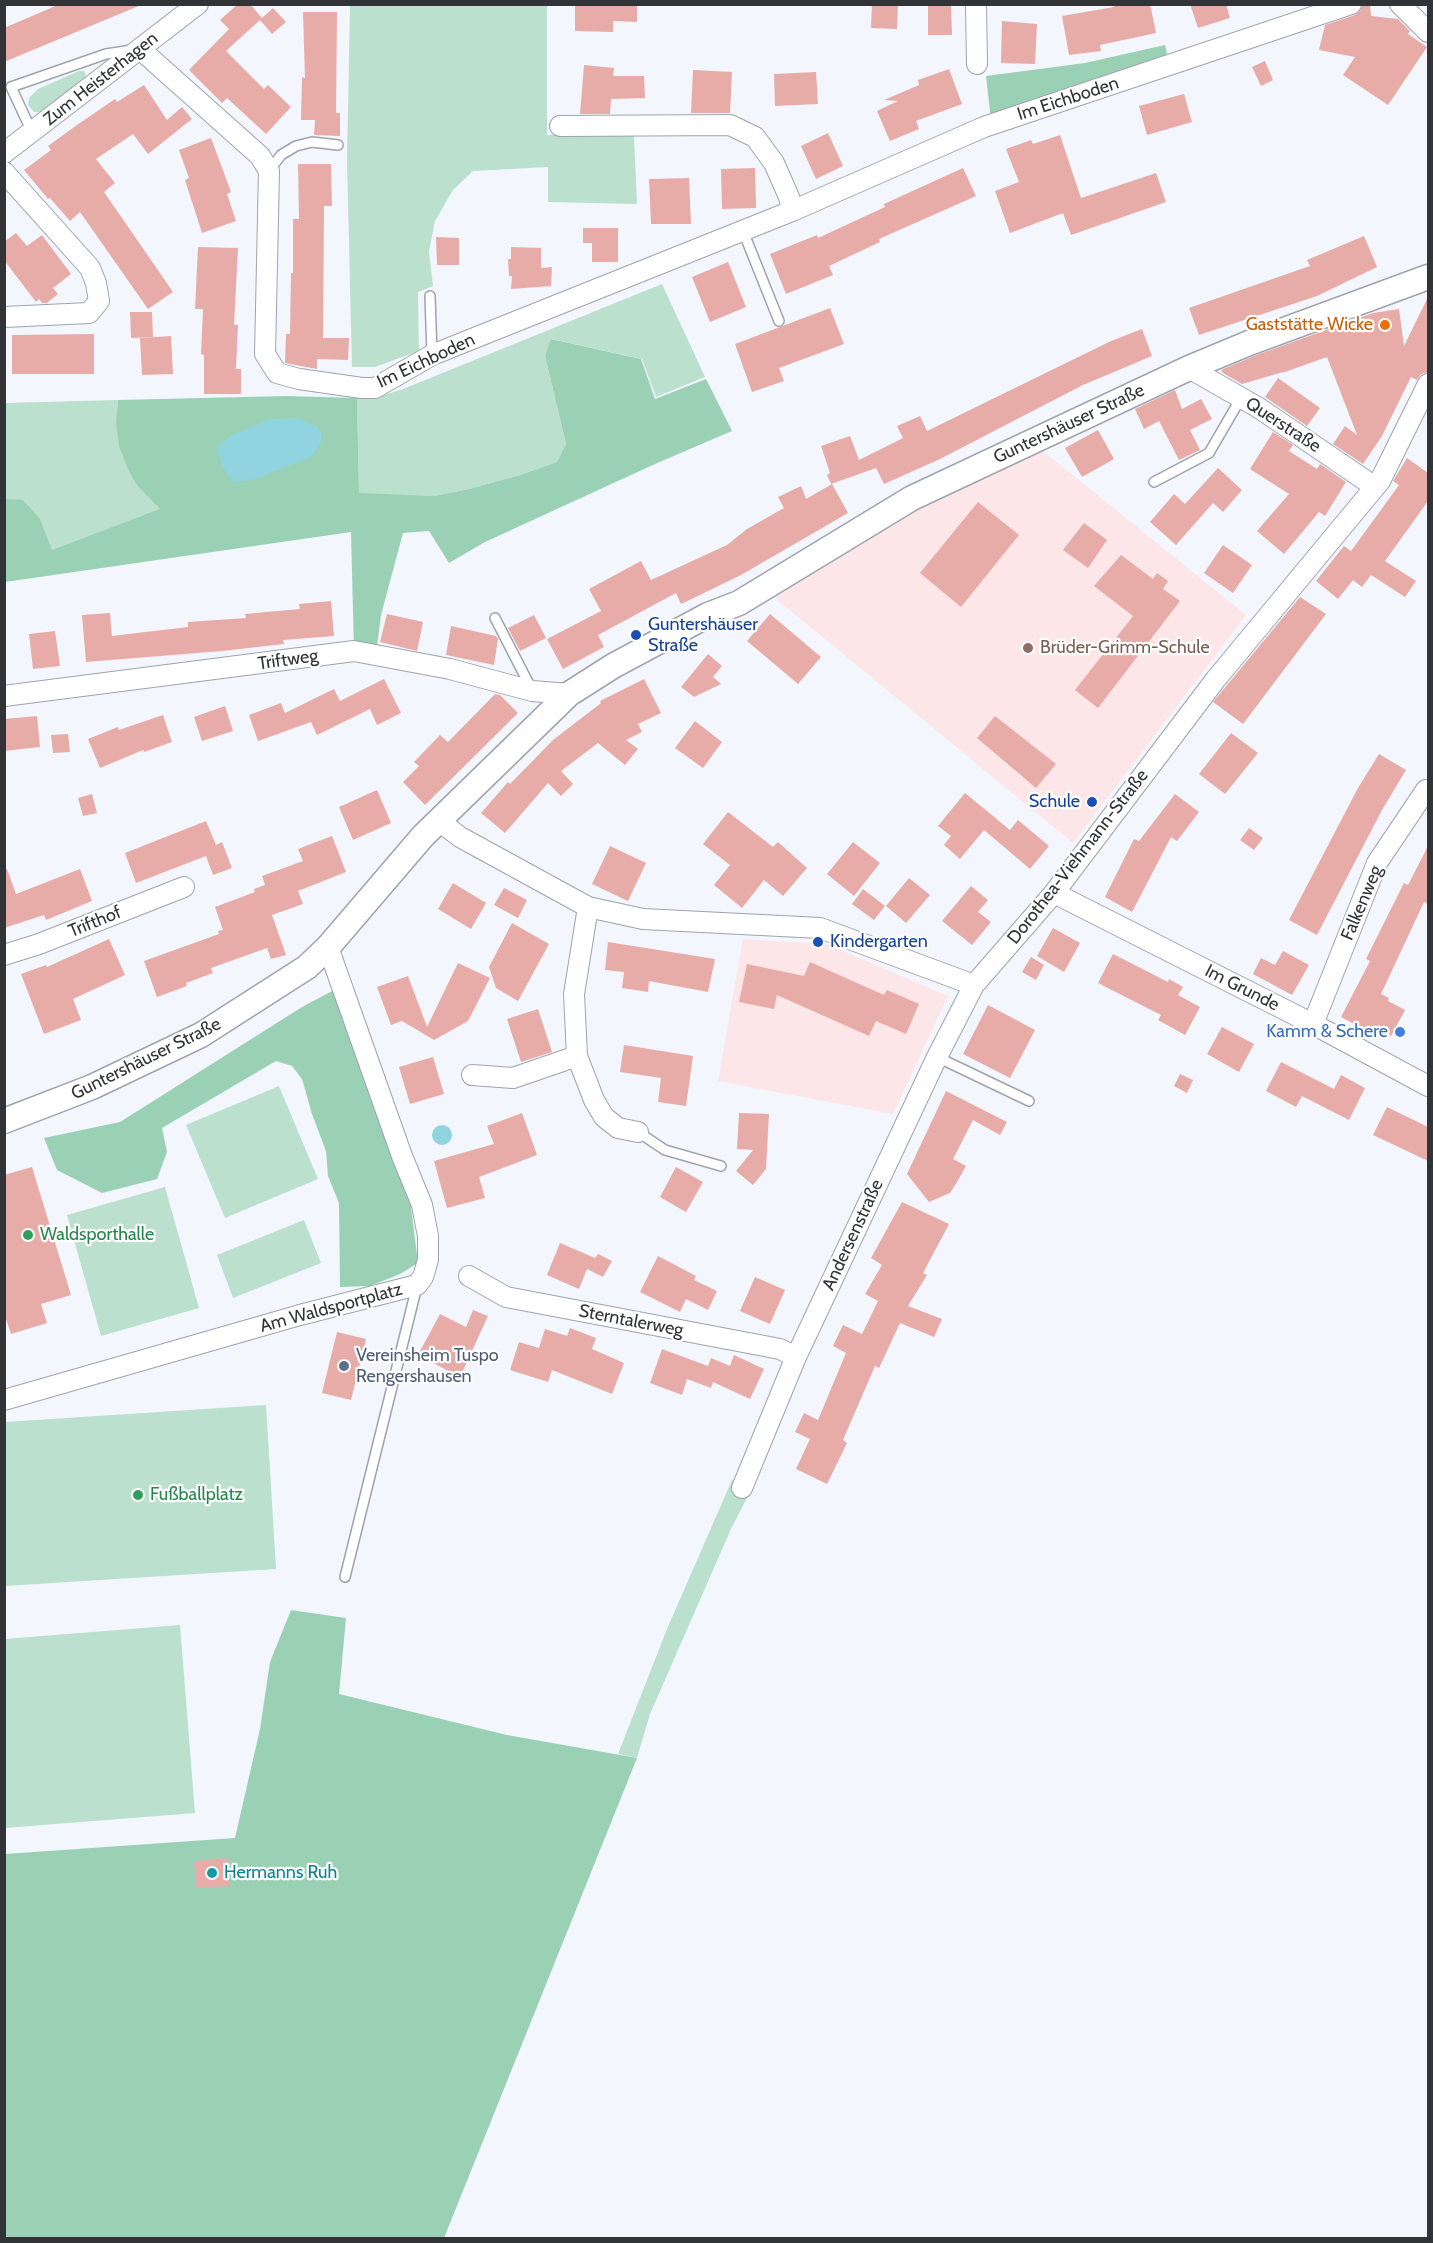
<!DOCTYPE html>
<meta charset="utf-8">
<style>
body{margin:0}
#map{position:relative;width:1433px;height:2243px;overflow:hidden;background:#f3f6fd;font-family:Cabin,sans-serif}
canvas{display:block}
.frame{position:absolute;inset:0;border:6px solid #313337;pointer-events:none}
</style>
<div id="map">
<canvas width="1433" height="2243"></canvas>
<div class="frame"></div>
</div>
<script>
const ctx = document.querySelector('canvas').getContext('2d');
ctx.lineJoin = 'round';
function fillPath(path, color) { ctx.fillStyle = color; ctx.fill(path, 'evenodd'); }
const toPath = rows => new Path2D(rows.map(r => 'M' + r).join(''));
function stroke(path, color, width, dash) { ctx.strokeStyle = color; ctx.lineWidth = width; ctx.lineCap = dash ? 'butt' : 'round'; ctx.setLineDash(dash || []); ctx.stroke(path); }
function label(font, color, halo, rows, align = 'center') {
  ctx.font = font + ' Cabin,sans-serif'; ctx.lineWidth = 4.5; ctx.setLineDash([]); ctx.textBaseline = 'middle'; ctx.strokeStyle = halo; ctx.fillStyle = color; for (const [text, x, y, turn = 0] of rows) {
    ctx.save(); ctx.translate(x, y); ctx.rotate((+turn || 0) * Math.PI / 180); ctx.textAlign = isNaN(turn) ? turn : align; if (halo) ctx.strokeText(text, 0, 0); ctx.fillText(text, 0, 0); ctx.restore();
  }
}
fillPath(toPath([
 [1038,447,1246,615,1073,843,769,593,885,523],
 [743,939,827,944,948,996,893,1114,718,1081]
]), '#fce6e8');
fillPath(toPath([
 [350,5,547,5,547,135,634,135,637,204,548,202,548,167,473,171,453,190,435,221,429,251,433,286,418,292,419,351,375,367,352,367,347,161],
 [79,71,84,71,86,75,84,78,42,112,34,112,28,105,29,98,38,89],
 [662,284,705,377,656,397,642,359,552,339,545,356,566,444,557,462,520,475,469,489,434,496,359,494,357,398,384,395,403,389],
 [118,400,117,409,227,545,5,578,4,403],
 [279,1086,318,1179,225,1218,186,1125],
 [165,1187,199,1308,101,1336,67,1215],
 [304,1220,321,1263,233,1298,217,1255],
 [266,1405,276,1569,5,1586,5,1422],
 [732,1480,751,1490,731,1529,650,1714,637,1758,618,1754,667,1629],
 [180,1625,195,1813,5,1828,5,1639]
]), '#bbe0cd');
fillPath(toPath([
 [1165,45,1169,62,991,120,986,76,1085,63],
 [551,339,641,359,655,399,706,379,732,431,655,464,485,542,449,563,429,531,403,533,381,615,376,654,354,651,351,532,5,582,4,499,23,500,40,519,52,550,160,509,136,484,127,467,119,446,116,422,118,400,287,396,357,398,359,493,434,496,469,489,520,475,557,462,566,444,545,356],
 [334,990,410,1199,418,1263,400,1274,370,1286,340,1287,339,1203,328,1176,326,1151,312,1114,302,1079,292,1066,276,1061,162,1128,167,1152,157,1179,102,1193,57,1170,44,1138,120,1122,302,1007],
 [291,1610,346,1618,339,1694,507,1735,637,1758,444,2238,5,2238,5,1854,235,1838,260,1729,270,1662]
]), '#9ad1b5');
fillPath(toPath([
 [297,418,317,427,321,432,321,443,311,457,252,480,233,482,222,466,217,446,232,435,271,419],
 '432 1135a10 10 0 1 1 20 0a10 10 0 1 1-20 0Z'
]), '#90d4df');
fillPath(toPath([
 [60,4,141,5,4,62,4,28],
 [238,4,250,4,262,18,273,8,286,22,272,34,260,20,226,51,264,89,268,85,291,107,266,134,227,98,222,103,189,70,229,29,220,20],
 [575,4,637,4,637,22,613,21,613,32,575,31],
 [872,4,898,4,897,29,871,28],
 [928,4,951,4,952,35,928,35],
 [1113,4,1150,4,1156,33,1100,45,1101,51,1069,55,1062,16,1114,7],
 [1190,4,1226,4,1230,18,1198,28],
 [1363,4,1370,4,1371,16,1398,19,1410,31,1408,34,1427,47,1388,105,1343,75,1355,57,1319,50,1325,25,1355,15,1360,11],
 [303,12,337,12,336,113,340,113,340,136,314,135,315,120,301,120,302,77,305,78],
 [1002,21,1037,24,1035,64,1001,63],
 [1265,61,1273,80,1261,86,1252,67],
 [584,65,614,68,613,76,644,76,645,98,611,99,610,114,580,114],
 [949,69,962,104,916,121,919,129,890,141,877,111,898,101,884,100,919,85,918,80],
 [693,70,732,72,730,113,691,113],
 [816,72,818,104,775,106,774,74],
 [144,85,167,120,182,107,192,119,148,154,133,134,96,159,115,183,104,192,173,292,148,309,80,212,70,221,50,198,48,199,24,170,51,150,48,146,77,125,115,99,117,102],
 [1184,94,1192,122,1147,135,1139,106],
 [828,133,843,166,816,179,801,146],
 [1060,135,1081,198,1156,173,1166,202,1071,235,1063,213,1010,233,995,191,1019,182,1006,149,1031,140,1033,144],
 [211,138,231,192,227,194,236,221,202,233,185,180,189,178,179,150],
 [298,164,331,164,332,206,324,206,323,338,349,338,348,360,317,359,317,369,285,363,286,334,290,334,291,273,293,273,293,219,299,219],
 [755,168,756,208,722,209,721,169],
 [963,168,976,196,879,239,880,242,829,266,833,275,786,294,770,254,817,235,818,238,885,207,884,204],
 [689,178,691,224,651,224,649,179],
 [583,228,618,228,618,262,592,262,592,243,583,243],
 [16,233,27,246,42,235,71,274,53,288,58,294,47,303,42,303,39,299,36,302,4,260,4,242],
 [1364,236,1377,267,1317,296,1199,335,1189,308,1310,266,1307,260],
 [436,237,459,238,459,265,437,265],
 [198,247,238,248,234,325,238,325,236,369,241,369,241,394,204,394,204,355,201,354,203,309,195,309],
 [511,247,541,248,541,268,552,267,551,286,511,289,512,276,509,276,508,259,511,259],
 [728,262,746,307,710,322,692,277],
 [1428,297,1428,372,1421,374,1417,380,1411,377,1382,436,1363,464,1333,444,1345,426,1357,435,1327,357,1282,373,1283,372,1242,384,1223,373,1221,370,1254,356,1373,313,1399,309,1404,346],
 [830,308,844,344,779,368,784,381,752,392,735,344],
 [130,312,152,312,153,337,131,338],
 [1142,329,1152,356,1083,385,940,459,884,484,876,468,831,484,827,475,830,473,821,446,850,436,859,460,903,438,897,426,920,416,927,431,1111,341],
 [94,334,94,374,12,374,12,335],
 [171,336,173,374,142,375,140,338],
 [1278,378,1320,408,1307,426,1265,397],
 [1175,390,1182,409,1201,399,1212,419,1190,430,1200,450,1179,460,1159,421,1144,429,1135,409],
 [1098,430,1114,459,1082,477,1065,448],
 [1273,432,1293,445,1289,451,1317,469,1320,464,1346,482,1325,516,1319,512,1284,554,1257,531,1289,494,1250,469],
 [1407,458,1428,473,1428,501,1385,561,1416,581,1405,597,1371,575,1362,587,1353,580,1338,599,1316,581,1344,546,1351,551,1399,485,1393,481],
 [1218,468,1242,490,1223,512,1213,503,1176,545,1150,522,1174,494,1185,504],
 [832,484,848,513,741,575,706,592,681,604,676,593,598,635,604,647,563,669,547,639,601,611,589,589,641,561,651,580,727,545,747,529,784,508,778,497,801,486,806,499],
 [978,502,1019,535,961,607,920,573],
 [1084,523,1107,540,1088,568,1063,550],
 [1223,545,1252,565,1233,593,1204,573],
 [1121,555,1153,579,1157,573,1168,581,1163,589,1180,601,1098,708,1075,690,1133,616,1094,586],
 [1300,597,1326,614,1243,724,1213,702],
 [331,601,334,636,283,640,284,644,222,651,86,662,82,615,110,613,112,636,188,627,188,622,246,618,245,614,300,609,299,604],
 [387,614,423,622,417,651,380,642],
 [770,614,821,657,798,684,747,641],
 [534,615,546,638,520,651,508,628],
 [451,626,496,636,498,639,494,665,446,655],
 [55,631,60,666,33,669,29,634],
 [708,654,722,666,713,677,721,684,694,697,681,687],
 [384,679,401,713,377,725,370,709,317,735,311,722,258,741,249,715,281,703,285,713,334,689,340,701],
 [644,679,661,713,638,724,642,732,626,740,638,749,625,765,598,743,561,771,573,784,561,796,548,783,505,833,481,813,508,782,510,784,553,740,601,703,600,701],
 [495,694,500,695,518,713,425,805,403,782,419,766,414,762,440,735,448,742],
 [225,706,233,731,202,741,194,717],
 [163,715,172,742,144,752,143,750,100,768,88,739,118,727,119,730],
 [37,716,40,747,4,751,4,719],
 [995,716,1056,764,1036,788,977,738],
 [695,721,722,742,703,768,675,748],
 [1231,733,1258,753,1225,794,1199,774],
 [68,734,70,752,53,753,51,735],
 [1379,754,1406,770,1382,810,1317,935,1289,920,1358,788],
 [377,790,391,823,353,840,339,807],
 [965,793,1010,830,1018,820,1049,846,1030,869,984,830,960,859,944,845,951,836,938,826],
 [92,794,97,813,83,816,78,798],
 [1175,794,1199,812,1177,841,1171,837,1132,912,1105,897,1134,839,1139,841],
 [728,812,773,847,778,842,807,868,783,896,764,880,742,908,714,885,730,865,703,844],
 [206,821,216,845,222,842,232,868,213,875,206,856,136,883,125,853],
 [1249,828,1263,838,1254,850,1240,840],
 [332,836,346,872,298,891,303,904,272,915,286,955,271,959,267,948,211,968,213,973,186,983,187,986,157,997,144,961,219,934,218,931,223,930,215,907,255,892,254,889,265,885,262,876,303,861,298,849],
 [853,842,880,863,854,896,827,874],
 [610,846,646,863,628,901,592,884],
 [1428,846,1428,904,1424,902,1381,994,1389,998,1388,1001,1405,1010,1391,1036,1374,1027,1371,1033,1341,1017,1370,961,1366,959,1404,883,1408,885],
 [7,869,16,894,80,869,92,901,46,920,44,915,4,928,4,870],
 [909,878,930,895,906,923,886,906],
 [453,883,486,903,471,929,438,909],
 [971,886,988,900,978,912,991,922,972,945,942,921],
 [504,888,527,900,518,918,494,905],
 [863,889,885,906,874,920,852,904],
 [512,923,549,944,518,1001,496,988,489,967],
 [1053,928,1080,943,1064,972,1037,956],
 [109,939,125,975,73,999,81,1020,44,1034,21,974,46,965,47,967],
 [608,942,715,959,708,992,649,981,648,992,622,988,624,972,605,970],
 [1283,951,1309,965,1292,995,1253,974,1261,958,1275,965],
 [1113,954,1168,982,1169,979,1183,987,1178,995,1200,1007,1185,1035,1158,1020,1161,1015,1098,983],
 [1031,957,1044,965,1036,980,1022,972],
 [810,962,884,995,887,990,919,1004,906,1034,876,1021,869,1036,777,995,774,1009,739,1002,747,964,804,976],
 [458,963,490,978,468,1021,434,1040,402,1021,391,1025,377,987,408,976,427,1027],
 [988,1005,1035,1030,1010,1078,963,1054],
 [538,1009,552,1052,521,1062,507,1019],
 [1222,1027,1254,1044,1239,1072,1207,1054],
 [624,1045,693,1056,686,1106,658,1102,661,1078,620,1072],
 [433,1057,444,1094,410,1104,399,1067],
 [1281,1062,1334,1089,1341,1075,1365,1088,1349,1120,1302,1096,1296,1107,1266,1091],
 [1180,1074,1193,1080,1187,1093,1174,1086],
 [946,1091,1007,1122,1000,1135,973,1120,953,1159,966,1166,957,1182,950,1193,929,1202,907,1174],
 [1387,1107,1428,1127,1428,1161,1373,1135],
 [522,1113,537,1155,479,1177,485,1198,447,1208,434,1161,494,1144,487,1126],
 [739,1113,769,1114,766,1169,753,1185,736,1171,753,1150,737,1149],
 [32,1167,71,1295,41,1304,47,1323,11,1334,4,1313,4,1175],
 [676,1167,703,1182,686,1212,660,1197],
 [902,1202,949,1224,923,1273,927,1275,908,1306,942,1319,934,1337,900,1323,879,1368,875,1366,843,1440,847,1443,827,1484,796,1469,810,1439,795,1432,804,1413,818,1420,846,1353,833,1346,843,1325,862,1334,878,1301,865,1294,882,1265,871,1258],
 [560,1243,595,1258,598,1254,612,1261,603,1277,587,1269,579,1289,547,1275],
 [658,1256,696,1276,694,1280,717,1291,708,1310,686,1299,680,1312,640,1292],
 [755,1277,785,1290,770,1324,740,1311],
 [473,1310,488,1316,460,1377,418,1355,440,1314,466,1327],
 [570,1328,596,1338,592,1349,624,1363,612,1394,552,1370,548,1382,510,1370,519,1342,539,1348,545,1329,567,1336],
 [337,1332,366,1339,351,1400,322,1393],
 [662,1349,708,1366,711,1358,730,1366,734,1355,764,1369,750,1399,713,1382,711,1388,687,1379,682,1395,650,1383],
 [228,1858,229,1886,196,1888,194,1861]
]), '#e7aca8');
const service = toPath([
 [32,132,11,87,106,54,132,50],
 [269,171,281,155,296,146,312,142,338,145],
 [743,231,779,321],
 [430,296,432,355],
 [1154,482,1209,453,1241,398],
 [495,618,531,688],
 [937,1057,1029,1101],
 [638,1132,665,1150,721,1166],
 [345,1577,417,1286]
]);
const minor = toPath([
 [976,4,977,64],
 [1400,4,1428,32],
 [140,49,260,156,269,171,265,354,277,373,299,379,362,388,375,388,432,355,792,211,984,127,1351,4],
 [560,126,730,125,755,137,774,163,789,197,792,211],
 [4,153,198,4],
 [4,172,90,268,96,283,99,301,89,313,4,317],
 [1189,368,1259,408,1375,487],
 [4,696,354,651,450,669,532,691,569,694],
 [439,821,460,837,588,907,643,919,820,928,974,985],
 [1054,893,1313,1024,1428,1086],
 [588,907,574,994,577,1056,594,1100,604,1117,618,1128,638,1132],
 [4,955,39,944,184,887],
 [1313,1024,1377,863,1426,790],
 [472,1075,513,1078,577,1056],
 [469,1276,506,1297,780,1349,796,1357],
 [4,1400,300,1315,417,1285,423,1277,428,1260,428,1236,422,1205,402,1156,328,947],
 [742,1488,796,1357,937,1057,974,985,1054,893,1216,679,1380,481,1428,384]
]);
const tertiary = toPath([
 [4,1121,92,1087,201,1035,307,967,328,947,423,836,569,694,613,666,708,615,739,603,912,498,1189,368,1249,343,1428,277]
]);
stroke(service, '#9fa3ae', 12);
stroke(minor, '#9fa3ae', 22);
stroke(tertiary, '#9fa3ae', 27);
stroke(service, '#fff', 9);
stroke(minor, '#fff', 20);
stroke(tertiary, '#fff', 24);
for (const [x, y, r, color] of [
 [1385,325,6,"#e8710a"],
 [636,635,6,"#1a4fb4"],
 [1028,648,6,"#8d6e63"],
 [1092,802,6,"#1a4fb4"],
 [818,942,6,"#1a4fb4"],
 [1400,1032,6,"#3f7fe0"],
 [28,1235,6,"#2e9e5b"],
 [344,1366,6,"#5c6f8a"],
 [138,1495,6,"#2e9e5b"],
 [212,1873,6,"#0f9aa8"]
]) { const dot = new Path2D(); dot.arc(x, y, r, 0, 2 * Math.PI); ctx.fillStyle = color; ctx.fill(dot); stroke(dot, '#fff', 2); }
label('18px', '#313337', '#fff', [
 ["Zum Heisterhagen",101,79,-38],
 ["Im Eichboden",1068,99,-18],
 ["Im Eichboden",426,361,-25],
 ["Guntershäuser Straße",1069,424,-25],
 ["Querstraße",1283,425,33],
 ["Triftweg",288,660,-8],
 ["Dorothea-Viehmann-Straße",1078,857,-52],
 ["Falkenweg",1362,903,-67],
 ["Trifthof",95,922,-22],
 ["Im Grunde",1242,988,27],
 ["Guntershäuser Straße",146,1059,-26],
 ["Andersenstraße",853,1235,-65],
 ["Am Waldsportplatz",331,1308,-15],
 ["Sterntalerweg",631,1321,11]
]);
label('18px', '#c56008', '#fff', [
 ["Gaststätte Wicke",1373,325]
], 'right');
label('18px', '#164399', '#fff', [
 ["Guntershäuser",648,625],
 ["Straße",648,646],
 ["Schule",1080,802,"right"],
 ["Kindergarten",830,942]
], 'left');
label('18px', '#785e54', '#fff', [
 ["Brüder-Grimm-Schule",1040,648]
], 'left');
label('18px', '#366cbe', '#fff', [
 ["Kamm & Schere",1388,1032]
], 'right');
label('18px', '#27864d', '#fff', [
 ["Waldsporthalle",40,1235],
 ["Fußballplatz",150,1495]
], 'left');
label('18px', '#4e5e75', '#fff', [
 ["Vereinsheim Tuspo",356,1356],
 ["Rengershausen",356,1377]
], 'left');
label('18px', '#0d838f', '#fff', [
 ["Hermanns Ruh",224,1873]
], 'left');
</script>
